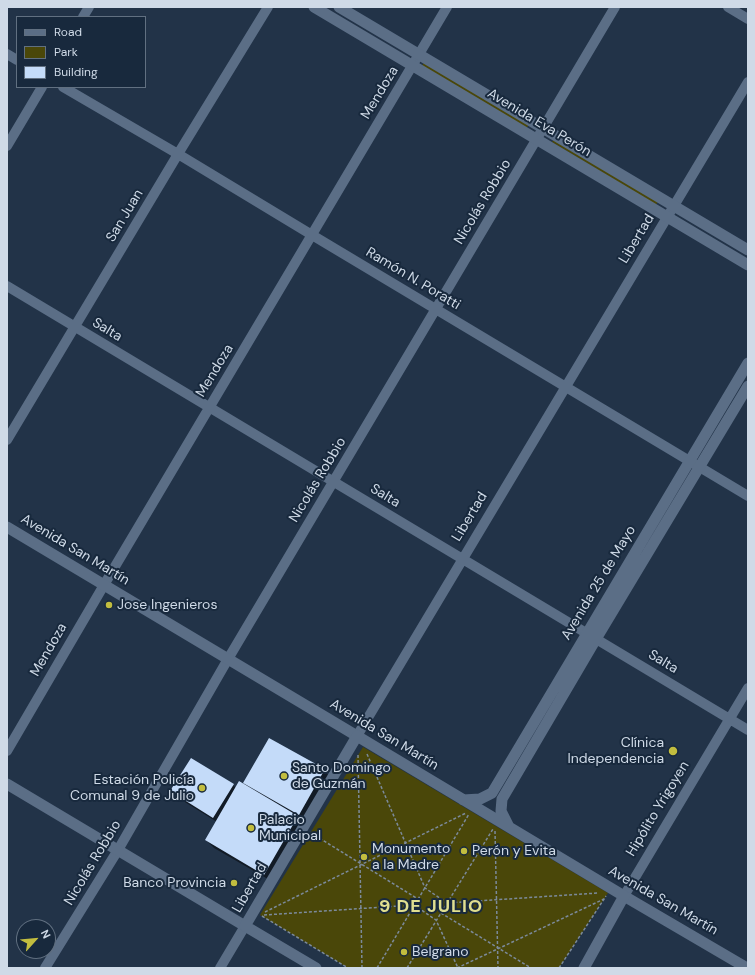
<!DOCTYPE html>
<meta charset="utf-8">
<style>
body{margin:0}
#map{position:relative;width:755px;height:975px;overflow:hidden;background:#223348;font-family:"DM Sans",sans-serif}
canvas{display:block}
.frame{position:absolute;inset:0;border:8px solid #cfdae7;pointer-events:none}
.legend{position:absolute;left:16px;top:16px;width:130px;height:72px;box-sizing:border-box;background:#18293d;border:1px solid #617081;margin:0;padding:5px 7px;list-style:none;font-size:12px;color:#cfdae7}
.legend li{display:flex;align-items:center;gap:8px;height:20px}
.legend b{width:20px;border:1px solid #617081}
.north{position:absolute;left:16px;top:919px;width:40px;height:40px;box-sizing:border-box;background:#18293d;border:1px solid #617081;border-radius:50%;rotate:63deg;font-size:11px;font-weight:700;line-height:16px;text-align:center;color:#cfdae7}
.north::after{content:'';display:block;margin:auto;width:14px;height:18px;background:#c2bd3f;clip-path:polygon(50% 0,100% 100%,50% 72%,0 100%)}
</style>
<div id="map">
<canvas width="755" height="975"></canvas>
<div class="frame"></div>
<ul class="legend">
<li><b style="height:5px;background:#5b6e86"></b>Road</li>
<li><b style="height:11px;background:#4a4709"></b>Park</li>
<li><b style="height:11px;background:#c4dbf9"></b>Building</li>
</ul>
<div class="north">N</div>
</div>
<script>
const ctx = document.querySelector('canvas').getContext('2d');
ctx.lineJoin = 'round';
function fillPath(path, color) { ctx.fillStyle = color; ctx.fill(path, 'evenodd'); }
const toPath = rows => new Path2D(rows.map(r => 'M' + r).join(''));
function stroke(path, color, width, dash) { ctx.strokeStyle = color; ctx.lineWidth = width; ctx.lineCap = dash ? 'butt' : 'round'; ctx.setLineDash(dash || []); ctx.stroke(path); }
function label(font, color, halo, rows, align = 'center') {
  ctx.font = font + ' "DM Sans",sans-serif'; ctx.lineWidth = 4; ctx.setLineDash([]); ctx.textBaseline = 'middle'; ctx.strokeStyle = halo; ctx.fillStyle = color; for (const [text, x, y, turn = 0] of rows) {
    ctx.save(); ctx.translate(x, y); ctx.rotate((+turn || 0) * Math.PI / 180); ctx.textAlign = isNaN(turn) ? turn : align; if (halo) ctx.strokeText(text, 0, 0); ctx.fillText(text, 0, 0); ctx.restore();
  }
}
fillPath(toPath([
 [424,62,529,125,526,128,422,66],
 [554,139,658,201,656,205,552,142],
 [363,747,608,893,559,968,348,968,260,915]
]), '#4a4709');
fillPath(toPath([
 [269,739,324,770,332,779,308,822,298,818,306,825,273,882,214,848,206,840,217,822,180,799,171,791,233,785,236,788,243,785]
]), '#0007');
fillPath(toPath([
 [269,738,325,769,299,815,243,783],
 [191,758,234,784,213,818,170,791],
 [239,781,298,816,264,875,205,840]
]), '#c4dbf9');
stroke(toPath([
 [367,754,425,888,447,903,598,893],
 [358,755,362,968],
 [495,831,498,968],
 [311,833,418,899],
 [265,912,466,813],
 [441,913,531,968],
 [264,915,414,905,436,920,458,968],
 [262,916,348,968],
 [377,968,469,814],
 [407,968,493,829],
 [457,968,604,899],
 [559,968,606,896]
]), '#7c8a9b', 1.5, [3, 2]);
stroke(toPath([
 [728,7,748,19],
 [83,17,89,7],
 [7,54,17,60],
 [63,87,178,154,312,235,748,496],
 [7,146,42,87],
 [7,286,748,730],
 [7,440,178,154,268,7],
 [357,736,748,82],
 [7,751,104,585,447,7],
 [624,896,748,688],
 [45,968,118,850,228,659,615,7],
 [220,968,245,926]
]), '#5b6e86', 10);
stroke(toPath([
 [7,527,357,736],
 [7,784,245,926],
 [624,896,747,968]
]), '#5b6e86', 11);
stroke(toPath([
 [314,7,748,265],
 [339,7,748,250],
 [463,800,480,799,492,793,748,363],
 [509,827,501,811,502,799,596,639,748,386],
 [316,968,245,926,357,736,624,896,584,968]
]), '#5b6e86', 11);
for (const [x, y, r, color] of [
 [109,605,4,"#c2bd3f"],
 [673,751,5,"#c2bd3f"],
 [284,776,4,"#c2bd3f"],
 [202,788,4,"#c2bd3f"],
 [251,828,4,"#c2bd3f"],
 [464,851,4,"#c2bd3f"],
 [364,857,4,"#c2bd3f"],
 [234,883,4,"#c2bd3f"],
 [404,952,4,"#c2bd3f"]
]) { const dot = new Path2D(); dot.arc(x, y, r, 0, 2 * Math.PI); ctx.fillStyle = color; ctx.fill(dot); stroke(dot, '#18293d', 1.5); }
label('14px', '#cfdae7', '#18293d', [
 ["Mendoza",380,93,-59],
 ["Avenida Eva Perón",539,123,31],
 ["Nicolás Robbio",483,202,-59],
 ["San Juan",125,216,-59],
 ["Libertad",637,239,-59],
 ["Ramón N. Poratti",413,279,31],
 ["Salta",107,330,31],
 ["Mendoza",215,371,-59],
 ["Nicolás Robbio",318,480,-59],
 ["Salta",385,496,31],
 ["Libertad",470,517,-59],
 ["Avenida San Martín",75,550,31],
 ["Avenida 25 de Mayo",599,583,-59],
 ["Mendoza",49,650,-60],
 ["Salta",663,662,31],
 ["Avenida San Martín",384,735,31],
 ["Hipólito Yrigoyen",658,809,-59],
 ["Nicolás Robbio",93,863,-59],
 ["Libertad",250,888,-60],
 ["Avenida San Martín",663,901,30]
]);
label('14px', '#cfdae7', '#18293d', [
 ["Jose Ingenieros",117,605],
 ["Clínica",664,743,"right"],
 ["Independencia",664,759,"right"],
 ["Santo Domingo",292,768],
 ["de Guzmán",292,784],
 ["Estación Policía",194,780,"right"],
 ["Comunal 9 de Julio",194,796,"right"],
 ["Palacio",259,820],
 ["Municipal",259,836],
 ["Monumento",372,849],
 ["a la Madre",372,865],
 ["Perón y Evita",472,851],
 ["Banco Provincia",226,883,"right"],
 ["Belgrano",412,952]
], 'left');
ctx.letterSpacing = '1px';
label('bold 18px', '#e0df90', '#18293d', [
 ["9 DE JULIO",431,907]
]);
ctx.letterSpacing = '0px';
</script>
